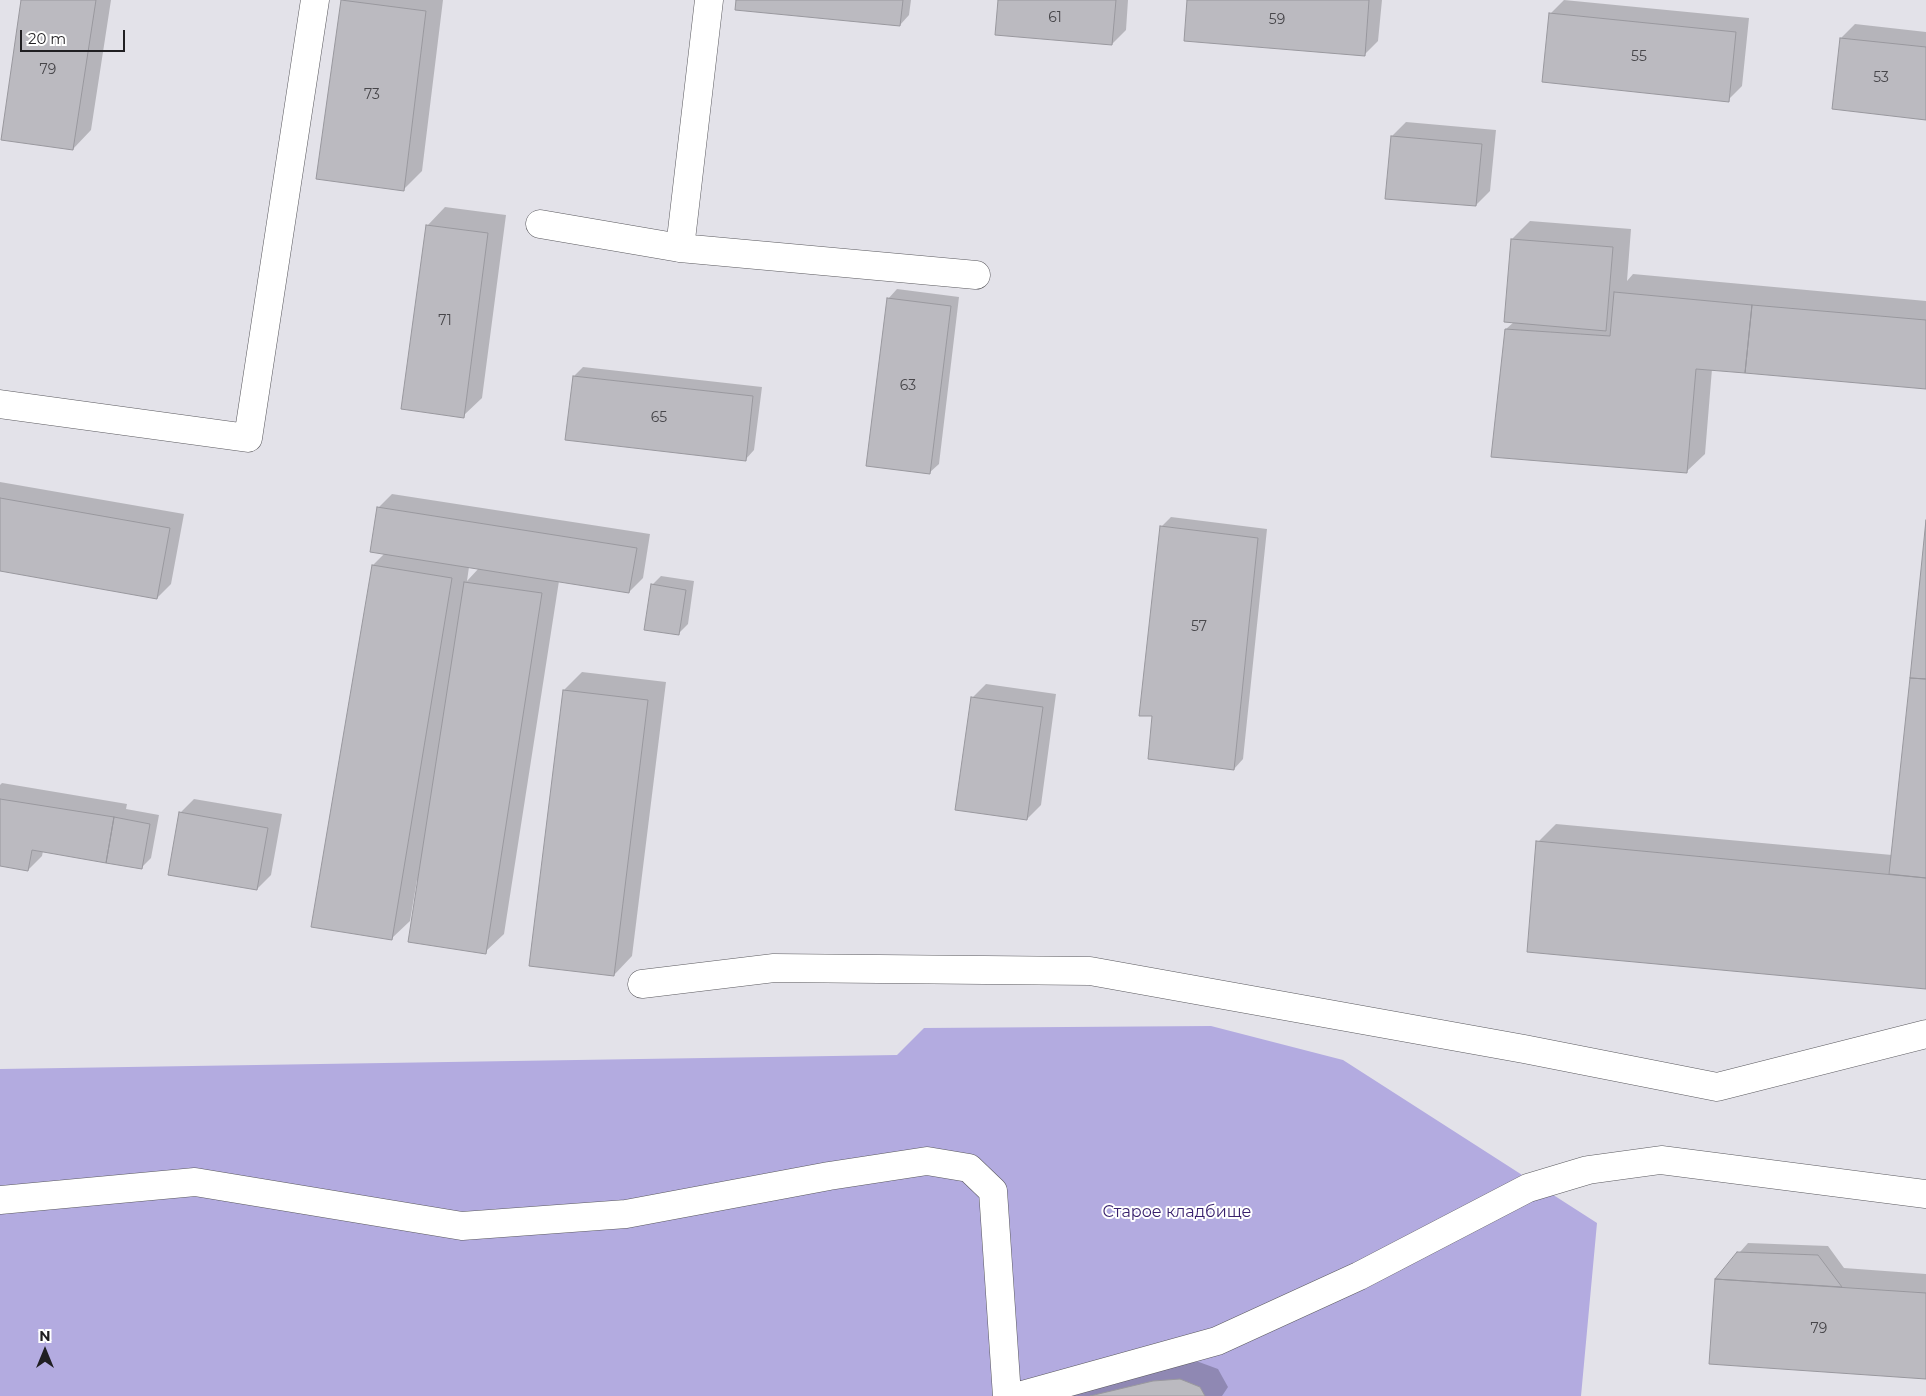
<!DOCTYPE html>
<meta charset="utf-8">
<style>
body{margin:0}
#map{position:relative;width:1926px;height:1396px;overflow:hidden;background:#e3e2e9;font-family:Montserrat,sans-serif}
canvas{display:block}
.north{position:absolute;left:20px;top:1326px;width:50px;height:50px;-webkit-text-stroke:4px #fff;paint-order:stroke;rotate:0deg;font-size:14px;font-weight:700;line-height:20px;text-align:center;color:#201f22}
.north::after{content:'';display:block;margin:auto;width:18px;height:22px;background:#201f22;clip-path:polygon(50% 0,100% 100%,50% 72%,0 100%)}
.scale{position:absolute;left:20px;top:30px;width:105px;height:22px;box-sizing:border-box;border:2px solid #201f22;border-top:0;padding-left:6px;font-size:15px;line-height:18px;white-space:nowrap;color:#201f22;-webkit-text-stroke:4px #fff;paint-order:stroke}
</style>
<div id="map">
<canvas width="1926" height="1396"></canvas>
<div class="north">N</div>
<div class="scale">20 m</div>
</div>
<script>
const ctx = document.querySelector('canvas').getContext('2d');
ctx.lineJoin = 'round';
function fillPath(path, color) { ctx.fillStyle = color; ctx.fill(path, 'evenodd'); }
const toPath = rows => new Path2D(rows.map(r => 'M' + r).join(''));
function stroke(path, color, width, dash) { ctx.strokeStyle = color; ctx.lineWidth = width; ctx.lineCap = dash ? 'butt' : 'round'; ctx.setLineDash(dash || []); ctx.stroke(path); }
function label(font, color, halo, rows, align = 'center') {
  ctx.font = font + ' Montserrat,sans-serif'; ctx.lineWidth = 4; ctx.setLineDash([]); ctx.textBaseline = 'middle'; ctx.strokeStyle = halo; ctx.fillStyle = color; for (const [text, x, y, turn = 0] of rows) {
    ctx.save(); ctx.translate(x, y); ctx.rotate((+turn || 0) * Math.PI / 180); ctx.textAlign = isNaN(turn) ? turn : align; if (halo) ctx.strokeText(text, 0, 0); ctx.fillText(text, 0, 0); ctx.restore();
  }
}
fillPath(toPath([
 [1211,1026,1343,1060,1597,1223,1581,1396,0,1396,0,1069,897,1055,924,1028]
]), '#b3abe0');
fillPath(toPath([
 [23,0,111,0,91,130,73,149],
 [343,0,443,0,422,171,403,190],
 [737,0,911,0,909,15,900,25],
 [999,0,1128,0,1126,30,1112,44],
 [1189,0,1382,0,1378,41,1364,55],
 [1564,0,1749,18,1742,86,1728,100,1544,81,1551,13],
 [1855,24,1926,32,1926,119,1841,38],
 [1406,122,1496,130,1490,191,1476,205,1386,198,1392,136],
 [445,207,506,215,482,398,463,416,427,226],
 [1530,221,1631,229,1627,281,1633,274,1926,301,1926,388,1712,369,1705,454,1686,472,1506,329,1514,322,1512,239],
 [897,289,959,297,939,464,929,473,888,299],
 [583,367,762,387,754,450,745,460,567,439,574,376],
 [0,482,184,514,171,584,157,598,0,570],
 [392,494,650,534,643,578,629,592,559,581,504,934,485,952,419,880,417,880,410,921,391,939,313,926,373,565,385,553,378,508],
 [469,567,479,568,467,581],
 [1171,517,1267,529,1243,759,1234,769,1154,715,1161,527],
 [1926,532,1926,987,1538,842,1556,824,1892,855],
 [661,576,694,581,688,624,679,633,652,585],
 [582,672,666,682,632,956,614,975,564,690],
 [986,684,1056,694,1041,805,1027,819,972,698],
 [2,783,127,804,126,809,159,815,151,858,141,868,43,851,42,856,28,870,0,865,0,785],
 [194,799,282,814,271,875,257,889,180,813],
 [1748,1243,1828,1246,1844,1268,1926,1274,1926,1378,1716,1279],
 [1199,1362,1218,1369,1228,1387,1222,1396,1036,1396,1173,1363]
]), '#0003');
const building = toPath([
 [21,0,96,0,73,150,1,140,21,0],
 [341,0,426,11,404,191,316,179,341,0],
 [736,0,903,0,900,26,735,10,736,0],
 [998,0,1116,0,1112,45,995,35,998,0],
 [1187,0,1369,0,1365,56,1184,41,1187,0],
 [1549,13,1736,32,1729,102,1542,82,1549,13],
 [1840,38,1926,47,1926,120,1832,109,1840,38],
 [1391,136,1482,144,1476,206,1385,199,1391,136],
 [426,225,488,233,464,418,401,409,426,225],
 [1511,239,1613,247,1606,331,1504,322,1511,239],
 [1614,292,1752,305,1745,373,1696,369,1687,473,1491,457,1505,329,1610,336,1614,292],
 [887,298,951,306,930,474,866,466,887,298],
 [1752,305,1926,320,1926,389,1745,373,1752,305],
 [573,376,753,396,746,461,565,440,573,376],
 [0,498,170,528,157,599,0,571,0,498],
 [377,507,637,548,629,593,370,552,377,507],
 [1926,520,1926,679,1910,678,1926,520],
 [1160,526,1258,538,1234,770,1148,759,1152,716,1139,716,1160,526],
 [372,565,452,578,392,940,311,927,372,565],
 [464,582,542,593,486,954,408,942,464,582],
 [651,584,686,590,679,635,644,630,651,584],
 [1910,678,1926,679,1926,878,1889,874,1910,678],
 [563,690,648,700,614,976,529,966,563,690],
 [971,697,1043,707,1027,820,955,810,971,697],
 [0,799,114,817,106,863,32,850,28,871,0,866,0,799],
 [179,812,268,828,257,890,168,875,179,812],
 [114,817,150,824,142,869,106,863,114,817],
 [1536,841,1926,878,1926,989,1527,952,1536,841],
 [1737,1252,1818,1255,1842,1287,1715,1279,1737,1252],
 [1715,1279,1926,1293,1926,1379,1709,1364,1715,1279],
 [1180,1379,1200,1387,1205,1396,1090,1396,1153,1381,1180,1379]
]);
fillPath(building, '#bbbac0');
stroke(building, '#99989e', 1);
const minor = toPath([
 [540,224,680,248,976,275],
 [680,248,709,0],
 [0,404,248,438,315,0],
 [642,984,774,968,1090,971,1524,1049,1717,1087,1926,1034],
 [0,1200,195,1182,462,1226,626,1214,829,1176,927,1161,969,1168,993,1191,1007,1396],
 [1019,1396,1217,1341,1359,1276,1528,1188,1588,1170,1661,1160,1926,1194]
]);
stroke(minor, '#5b5a5f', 29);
stroke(minor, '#fff', 28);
label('14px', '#47464a', null, [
 ["61",1055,18],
 ["59",1277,20],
 ["55",1639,57],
 ["79",48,70],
 ["53",1881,78],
 ["73",372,95],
 ["71",445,321],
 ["63",908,386],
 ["65",659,418],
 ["57",1199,627],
 ["79",1819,1329]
]);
label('16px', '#371f6c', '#fff', [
 ["Старое кладбище",1177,1212]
]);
</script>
